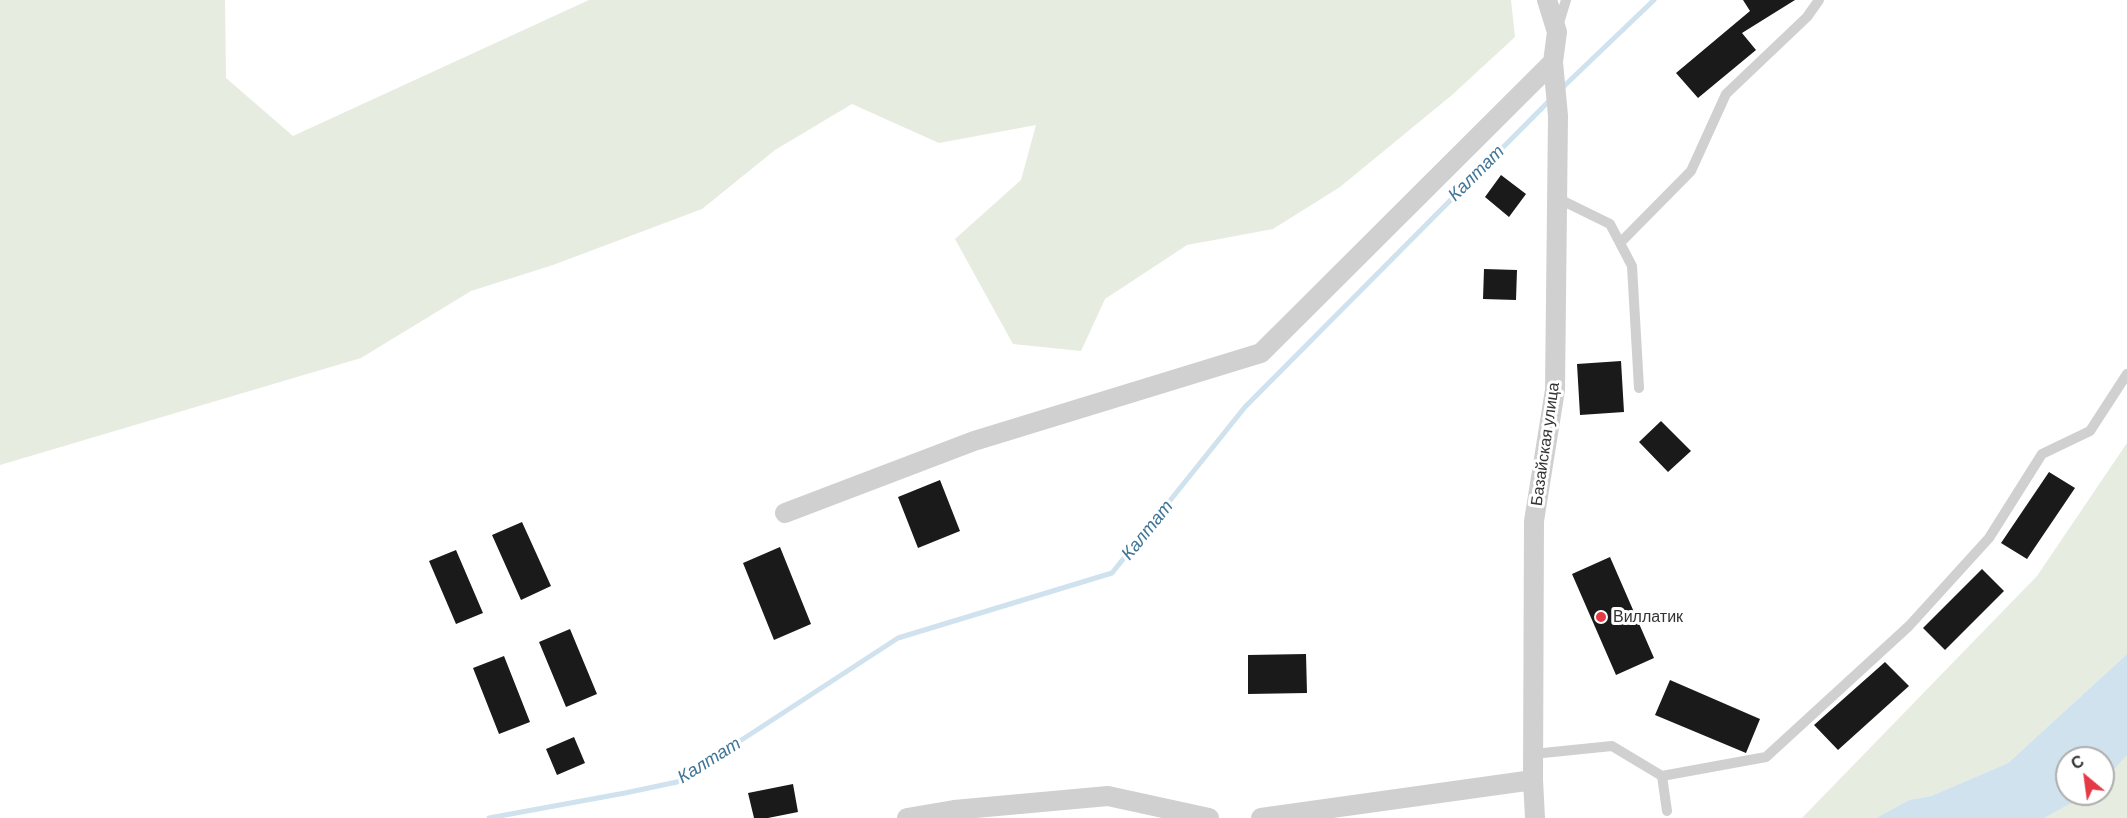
<!DOCTYPE html>
<meta charset="utf-8">
<style>
body{margin:0}
#map{position:relative;width:2127px;height:818px;overflow:hidden;background:#fff;font-family:Barlow,sans-serif}
canvas{display:block}
.north{position:absolute;left:2055px;top:746px;width:60px;height:60px;box-sizing:border-box;background:#fff;border:2px solid #adadad;border-radius:50%;rotate:331deg;font-size:16px;font-weight:700;line-height:24px;text-align:center;color:#333}
.north::after{content:'';display:block;margin:auto;width:21px;height:27px;background:#e63946;clip-path:polygon(50% 0,100% 100%,50% 72%,0 100%)}
</style>
<div id="map">
<canvas width="2127" height="818"></canvas>
<div class="north">С</div>
</div>
<script>
const ctx = document.querySelector('canvas').getContext('2d');
ctx.lineJoin = 'round';
function fillPath(path, color) { ctx.fillStyle = color; ctx.fill(path, 'evenodd'); }
const toPath = rows => new Path2D(rows.map(r => 'M' + r).join(''));
function stroke(path, color, width, dash) { ctx.strokeStyle = color; ctx.lineWidth = width; ctx.lineCap = dash ? 'butt' : 'round'; ctx.setLineDash(dash || []); ctx.stroke(path); }
function label(font, color, halo, rows, align = 'center') {
  ctx.font = font + ' Barlow,sans-serif'; ctx.lineWidth = 6; ctx.setLineDash([]); ctx.textBaseline = 'middle'; ctx.strokeStyle = halo; ctx.fillStyle = color; for (const [text, x, y, turn = 0] of rows) {
    ctx.save(); ctx.translate(x, y); ctx.rotate((+turn || 0) * Math.PI / 180); ctx.textAlign = isNaN(turn) ? turn : align; if (halo) ctx.strokeText(text, 0, 0); ctx.fillText(text, 0, 0); ctx.restore();
  }
}
fillPath(toPath([
 [0,0,225,0,226,78,293,136,589,0,1511,0,1515,37,1452,95,1340,187,1273,229,1187,245,1105,299,1081,351,1013,344,955,239,1021,180,1036,125,939,143,852,104,775,150,702,209,553,265,471,291,361,358,0,465],
 [2127,443,2127,654,2008,763,1931,796,1909,800,1876,818,1802,818,2037,576],
 [2127,749,2127,818,2039,818,2069,794,2103,794,2103,768]
]), '#e6ecdf');
fillPath(toPath([
 [2127,654,2127,755,2103,781,2103,758,2067,758,2067,794,2087,794,2044,818,1876,818,1909,800,1931,796,2008,763]
]), '#cfe2ee');
stroke(toPath([
 [1561,89,1654,0],
 [489,818,625,793,677,782,898,638,1112,573,1245,407,1552,98]
]), '#cfe2ee', 5);
fillPath(toPath([
 [1743,0,1795,0,1742,33,1756,50,1698,98,1676,73,1750,11],
 [1501,175,1526,194,1509,217,1485,197],
 [1484,269,1517,270,1516,300,1483,299],
 [1621,361,1624,412,1580,415,1577,364],
 [1661,421,1691,451,1668,472,1639,442],
 [2049,472,2075,488,2027,559,2001,543],
 [940,480,960,531,918,548,898,497],
 [522,522,551,586,521,600,492,535],
 [780,547,811,624,774,640,743,563],
 [456,550,483,613,456,624,429,561],
 [1610,557,1654,658,1616,675,1572,574],
 [1982,569,2004,591,1945,650,1923,628],
 [570,629,597,694,566,707,539,642],
 [1306,654,1307,693,1248,694,1248,655],
 [504,656,530,722,499,734,473,668],
 [1885,662,1909,686,1838,750,1814,725],
 [1670,680,1760,719,1746,753,1655,715],
 [574,737,585,763,557,775,546,749],
 [793,784,798,812,768,818,754,818,748,793]
]), '#1a1a1a');
stroke(toPath([
 [1558,26,1566,0],
 [1557,198,1610,224,1632,266,1639,388],
 [1620,243,1691,171,1726,94,1807,17,1819,0],
 [1533,754,1612,746,1662,776,1766,757,1909,626,1989,538,2042,454,2090,431,2127,374],
 [1662,776,1667,811]
]), '#d0d0d0', 10);
stroke(toPath([
 [785,513,974,441,1261,353,1553,62],
 [907,818,954,810,1108,796,1209,818],
 [1261,818,1533,780],
 [1535,818,1533,780,1534,521,1555,390,1558,116,1553,62,1557,32,1547,0]
]), '#d0d0d0', 20);
for (const [x, y, r, color] of [
 [1601,617,6,"#e63946"]
]) { const dot = new Path2D(); dot.arc(x, y, r, 0, 2 * Math.PI); ctx.fillStyle = color; ctx.fill(dot); stroke(dot, '#fff', 2); }
label('16px', '#333', '#fff', [
 ["Базайская улица",1545,444,-82]
]);
label('16px', '#333', '#fff', [
 ["Виллатик",1613,617]
], 'left');
label('italic 18px', '#3f7597', '#fff', [
 ["Калтат",1476,173,-45],
 ["Калтат",1147,530,-51],
 ["Калтат",709,760,-32]
]);
</script>
